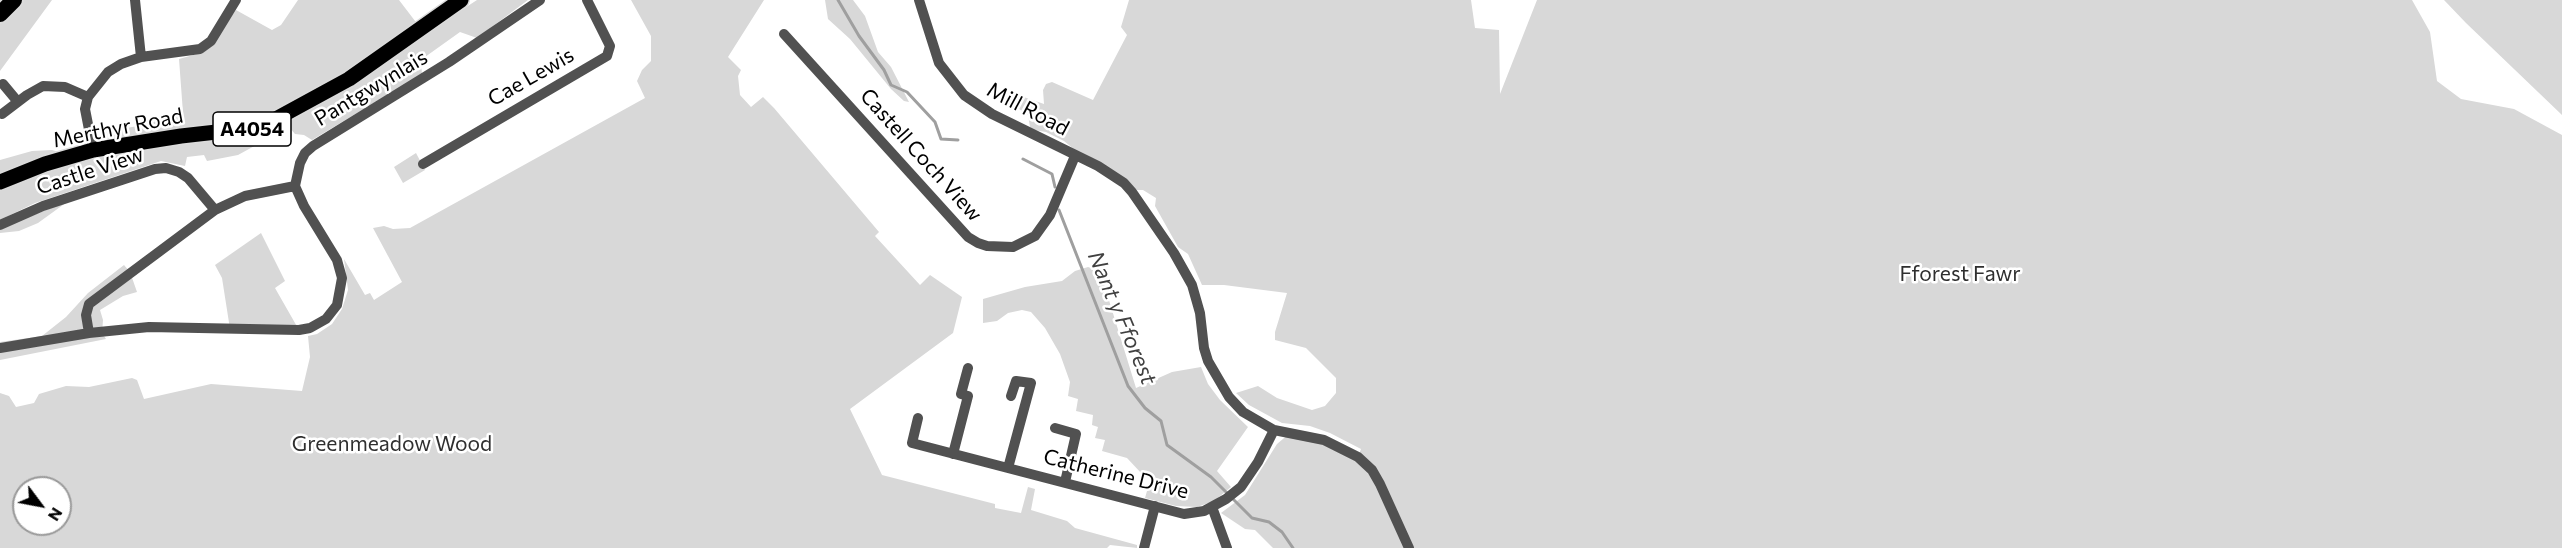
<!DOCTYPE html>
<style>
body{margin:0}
#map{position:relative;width:2562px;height:548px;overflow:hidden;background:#fff;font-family:Commissioner,sans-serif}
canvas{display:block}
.north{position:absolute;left:12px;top:476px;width:60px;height:60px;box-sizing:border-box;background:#fff;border:2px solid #999;border-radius:50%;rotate:122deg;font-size:16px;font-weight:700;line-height:24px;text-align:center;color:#000}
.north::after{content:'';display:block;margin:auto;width:21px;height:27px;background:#000;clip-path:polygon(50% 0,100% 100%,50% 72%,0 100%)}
</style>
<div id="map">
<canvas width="2562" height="548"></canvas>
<div class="north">N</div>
</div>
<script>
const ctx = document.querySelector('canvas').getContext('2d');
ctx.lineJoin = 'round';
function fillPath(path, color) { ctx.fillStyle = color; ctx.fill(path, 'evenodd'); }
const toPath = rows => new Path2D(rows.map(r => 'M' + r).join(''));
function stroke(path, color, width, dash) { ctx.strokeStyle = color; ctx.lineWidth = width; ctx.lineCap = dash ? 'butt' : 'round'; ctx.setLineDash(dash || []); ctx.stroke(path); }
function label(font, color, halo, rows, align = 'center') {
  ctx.font = font + ' Commissioner,sans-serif'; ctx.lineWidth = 5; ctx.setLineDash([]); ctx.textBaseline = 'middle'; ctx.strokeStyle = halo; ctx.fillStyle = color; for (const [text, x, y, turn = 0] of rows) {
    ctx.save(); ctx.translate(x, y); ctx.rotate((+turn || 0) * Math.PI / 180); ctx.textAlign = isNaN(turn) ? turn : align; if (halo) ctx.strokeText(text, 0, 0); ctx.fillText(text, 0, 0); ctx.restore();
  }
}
fillPath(toPath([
 [23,0,52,0,0,71,0,23],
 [298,0,399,0,425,34,477,0,528,0,477,38,460,32,425,57,421,63,422,74,312,140,304,135,295,134,289,127,238,155,207,161,204,155,187,157,185,166,161,161,35,203,0,220,0,160,32,151,52,150,59,152,102,148,100,137,105,132,143,125,183,113,179,59,204,52,236,10,272,30,281,25],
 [631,0,764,0,728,57,741,70,738,76,740,95,751,107,763,97,774,108,879,232,875,236,920,285,930,275,962,297,953,333,850,409,882,475,995,504,995,508,1021,513,1028,487,1035,489,1031,510,1067,521,1075,528,1137,545,1137,548,1110,545,1107,548,0,548,0,393,9,396,16,407,34,403,39,394,66,386,89,387,132,378,137,380,144,399,211,384,302,391,310,357,308,336,317,334,332,324,342,309,348,290,344,259,365,295,370,293,374,300,402,282,373,228,384,226,393,229,410,228,645,98,637,81,642,70,651,61,651,36],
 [24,488,60,488,60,524,24,524],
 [825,0,853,0,865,16,878,52,891,67,909,102,904,101,891,89,850,39,828,19],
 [1129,0,1471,0,1475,28,1499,30,1500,94,1537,0,2412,0,2430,32,2437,81,2461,99,2514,109,2562,135,2562,548,1273,548,1255,530,1245,529,1221,513,1245,495,1277,444,1290,433,1358,457,1361,449,1330,433,1310,426,1282,423,1249,405,1236,393,1258,386,1277,398,1312,410,1325,406,1336,393,1336,378,1306,348,1275,340,1275,332,1287,293,1224,285,1202,285,1188,254,1178,247,1155,206,1156,198,1143,190,1137,190,1075,150,1064,141,1046,132,1034,130,1030,127,1028,115,1013,105,1013,98,1018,95,1044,104,1043,90,1046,84,1052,82,1093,100,1127,35,1121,27],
 [2444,0,2562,0,2562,115,2466,23],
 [416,153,425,170,403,183,394,167],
 [67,202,38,223,19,231,0,233,0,228],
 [261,233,285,281,275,288,299,330,230,329,222,278,215,265],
 [124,265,130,272,137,292,123,296,100,310,103,320,102,333,106,339,0,360,0,342,42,336,66,317,88,293],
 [1088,267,1100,271,1136,388,1172,372,1201,367,1208,384,1220,400,1248,427,1217,471,1231,487,1214,501,1197,507,1176,506,1145,498,1151,477,1142,474,1127,458,1102,451,1105,440,1095,438,1098,427,1092,425,1093,415,1076,411,1078,399,1068,396,1070,382,1060,354,1045,328,1031,312,1022,310,1008,313,997,321,983,323,983,299,1025,287,1062,281,1075,271]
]), '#d8d8d8');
stroke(toPath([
 [838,0,859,36,884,70,891,85,907,92,935,122,941,139,958,140],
 [1023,159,1052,174,1055,187],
 [1059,210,1128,386,1145,408,1161,421,1167,445,1211,477,1252,518,1269,522,1282,532,1293,548]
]), '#9f9f9f', 3);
const primary = toPath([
 [0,182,45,164,93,150,181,136,261,127,349,79,461,0]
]);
const trunk = toPath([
 [0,14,14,0]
]);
stroke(primary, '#dbdbdb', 18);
stroke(trunk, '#dbdbdb', 20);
stroke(toPath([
 [135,0,141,57],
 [919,0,939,63,964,95,992,114,1098,166,1124,183,1132,192,1174,253,1192,285,1200,313,1204,348,1208,361,1229,397,1243,412,1274,430,1324,440,1358,457,1372,470,1380,484,1409,548],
 [784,34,968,237,978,243,987,246,1013,247,1035,236,1050,215,1075,156],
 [3,84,18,102],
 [2,114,27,95,43,86,65,87,88,97],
 [93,150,85,109,88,97,108,72,121,64,141,57,200,49,211,41,236,0],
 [423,164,607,56,610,46,587,0],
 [0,225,43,206,155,169,166,168,179,172,188,178,215,210],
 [89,333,149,327,299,330,310,328,326,319,337,305,342,278,337,260,304,206,295,186,300,163,305,153,313,146,449,62,540,0],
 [0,348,89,333,86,315,89,304,215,210,245,196,295,186],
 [918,418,912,443,1184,514,1204,511,1226,499,1241,487,1258,462,1274,430],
 [1055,428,1076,434,1065,482],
 [953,454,968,396,961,394,968,368],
 [1008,468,1031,383,1016,381,1011,396],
 [1212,507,1227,548],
 [1144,548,1155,506]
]), '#515151', 10);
stroke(primary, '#000', 15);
stroke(trunk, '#000', 16);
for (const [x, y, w] of [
 [252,129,78]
]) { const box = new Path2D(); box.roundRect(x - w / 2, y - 17, w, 34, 4.5); ctx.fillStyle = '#fff'; ctx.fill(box); stroke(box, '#000', 1.5); }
label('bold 20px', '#000', null, [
 ["A4054",252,129]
]);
label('21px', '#000', '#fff', [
 ["Cae Lewis",531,77,-30],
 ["Pantgwynlais",371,88,-31],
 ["Mill Road",1028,109,28],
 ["Merthyr Road",118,128,-11],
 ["Castell Coch View",921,155,48],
 ["Castle View",90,171,-18],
 ["Catherine Drive",1116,474,14]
]);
label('21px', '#2f2f2f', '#fff', [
 ["Fforest Fawr",1960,274],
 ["Greenmeadow Wood",392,444]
]);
label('italic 22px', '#404040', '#fff', [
 ["Nant y Fforest",1122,318,67]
]);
</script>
